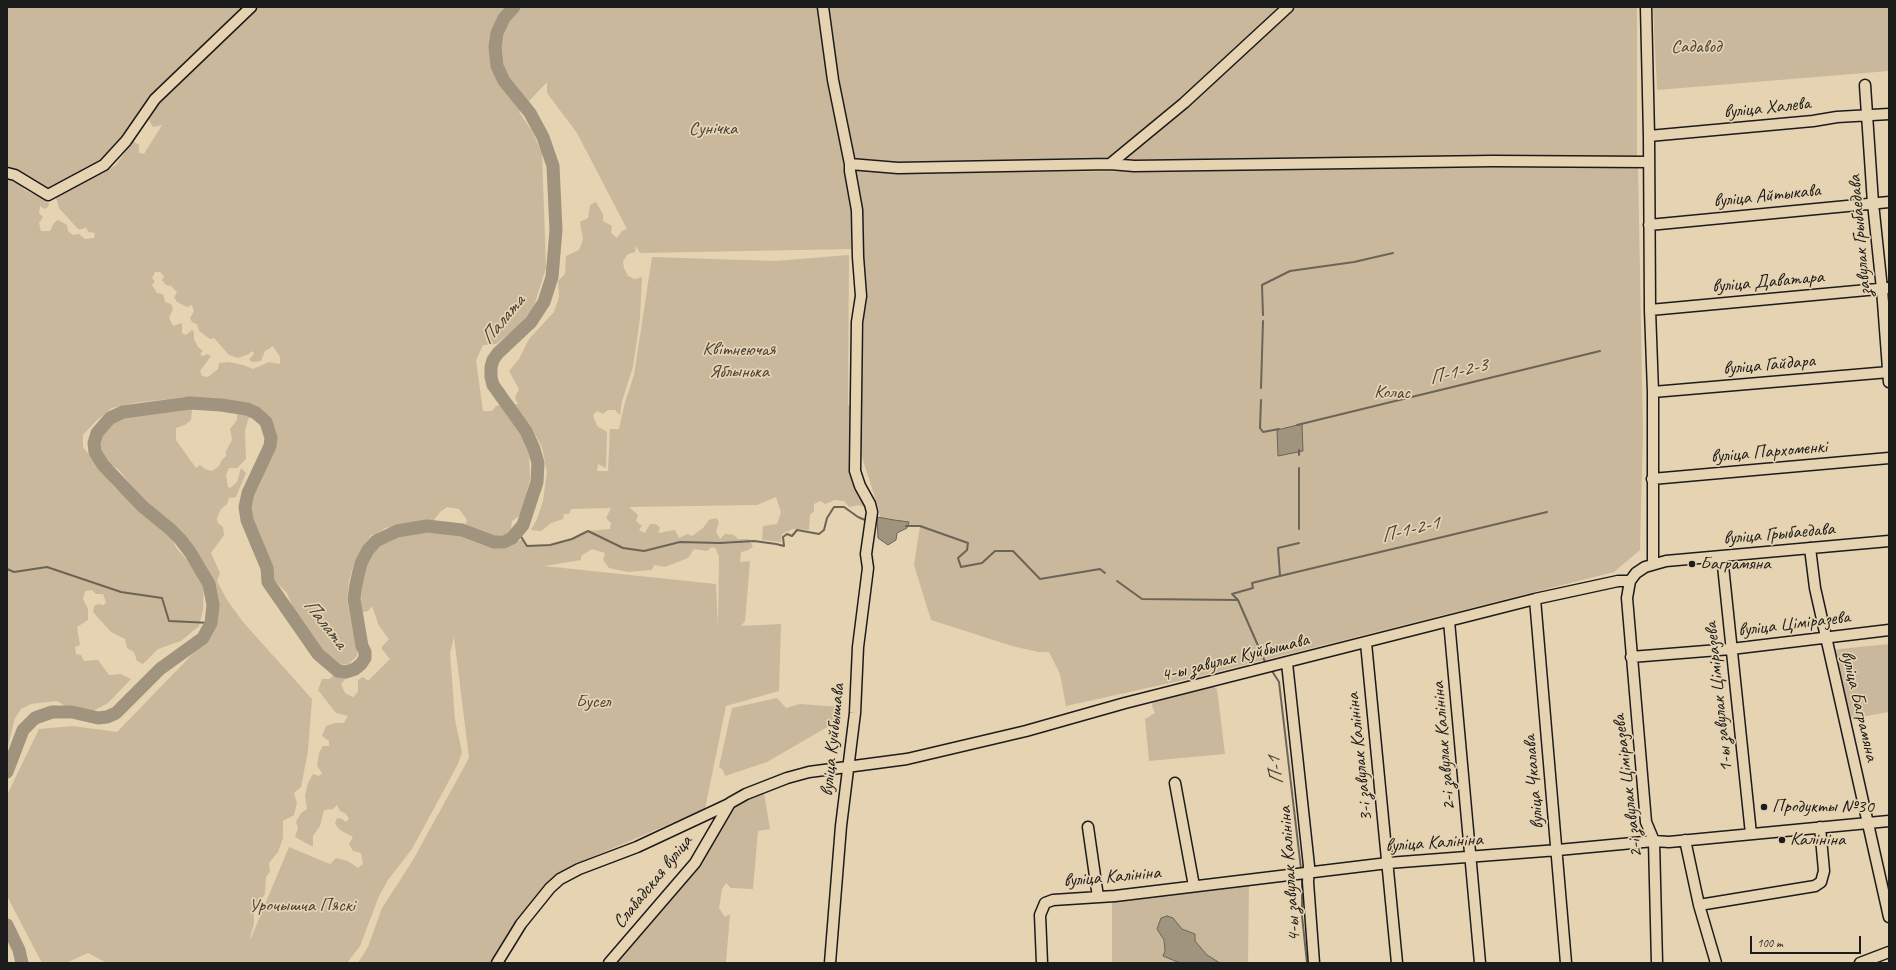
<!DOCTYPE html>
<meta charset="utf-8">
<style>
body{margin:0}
#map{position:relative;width:1896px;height:970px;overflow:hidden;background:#e6d3b1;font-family:Caveat,sans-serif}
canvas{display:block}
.frame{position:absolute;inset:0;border:8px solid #1c1c1c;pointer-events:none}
.scale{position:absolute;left:1750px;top:936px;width:111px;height:18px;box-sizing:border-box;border:2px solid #1c1c1c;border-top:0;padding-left:5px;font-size:12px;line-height:14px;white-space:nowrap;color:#1c1c1c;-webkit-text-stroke:3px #e6d3b1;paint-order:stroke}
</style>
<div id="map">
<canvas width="1896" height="970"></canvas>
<div class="frame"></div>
<div class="scale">100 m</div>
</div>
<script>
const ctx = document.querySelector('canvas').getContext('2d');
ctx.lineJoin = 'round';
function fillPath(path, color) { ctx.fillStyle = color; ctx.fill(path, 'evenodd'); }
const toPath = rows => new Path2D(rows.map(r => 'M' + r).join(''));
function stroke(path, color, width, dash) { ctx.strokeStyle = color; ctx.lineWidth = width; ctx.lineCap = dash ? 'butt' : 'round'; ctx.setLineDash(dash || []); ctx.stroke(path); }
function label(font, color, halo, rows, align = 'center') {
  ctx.font = font + ' Caveat,sans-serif'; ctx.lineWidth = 3.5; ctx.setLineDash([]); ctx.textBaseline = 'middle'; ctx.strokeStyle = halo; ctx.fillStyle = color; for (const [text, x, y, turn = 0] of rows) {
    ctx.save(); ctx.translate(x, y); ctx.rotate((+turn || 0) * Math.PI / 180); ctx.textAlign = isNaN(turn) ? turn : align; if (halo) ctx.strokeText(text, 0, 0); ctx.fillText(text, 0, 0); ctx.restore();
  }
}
fillPath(toPath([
 [7,7,1637,7,1637,157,957,161,891,163,846,160,843,163,854,221,852,249,640,253,636,246,635,252,628,254,623,261,624,268,628,276,635,279,642,277,640,318,633,367,622,401,620,415,615,410,608,410,603,414,597,411,593,415,597,426,607,432,606,468,598,464,597,471,608,471,610,429,619,429,625,402,634,375,652,257,775,261,849,255,848,405,853,406,849,468,854,486,865,503,866,508,859,505,849,507,844,501,835,500,825,504,820,501,814,504,814,511,810,515,809,530,793,529,782,534,781,542,762,540,763,526,777,524,781,512,776,497,757,505,629,507,638,515,636,521,642,526,639,530,645,533,650,524,656,524,660,528,658,533,675,530,679,538,688,534,692,536,703,528,709,520,716,518,719,522,716,532,720,539,725,534,734,535,738,539,749,539,753,547,746,551,741,552,740,562,750,561,745,621,741,626,781,624,779,691,726,706,705,809,571,866,550,880,489,963,358,963,368,947,382,908,413,860,469,758,454,637,450,653,455,720,462,752,458,764,412,849,388,880,379,896,360,946,347,963,107,963,88,953,66,963,42,963,7,896,7,795,39,729,72,726,117,732,211,635,216,622,219,607,211,583,201,561,183,534,164,520,143,500,119,470,107,462,99,451,98,444,102,433,114,422,125,416,140,412,157,413,192,408,191,420,185,425,176,428,176,440,196,468,200,465,205,469,212,471,219,466,222,460,226,456,226,451,232,440,230,429,237,420,237,412,250,414,245,430,246,459,237,468,229,468,226,475,228,487,230,488,237,482,241,468,246,473,236,497,229,498,227,504,221,509,217,518,218,523,223,527,224,535,211,553,220,573,217,581,227,600,243,622,312,699,308,751,301,787,294,793,297,803,294,815,283,821,283,838,278,852,269,863,270,872,266,877,265,894,254,910,254,923,250,938,251,938,289,847,330,864,336,858,348,861,358,868,363,864,361,853,353,851,349,844,353,837,340,830,335,824,337,818,342,819,346,822,349,818,345,813,340,811,337,805,333,809,324,810,320,826,313,836,313,847,295,837,298,828,296,822,301,813,307,809,305,796,308,783,313,774,319,776,322,773,317,766,319,753,323,746,329,746,329,741,322,736,326,726,335,723,344,723,348,716,336,713,318,690,322,679,330,679,338,670,342,670,346,674,346,678,341,684,345,693,353,697,358,692,358,680,363,677,368,681,390,659,381,648,389,639,379,626,372,606,368,611,363,612,361,603,362,577,366,565,379,545,398,535,427,531,450,531,461,534,493,547,507,547,523,539,527,546,550,545,572,539,588,531,610,529,611,523,606,518,611,508,571,509,569,514,564,514,563,519,551,523,541,531,531,530,537,519,543,501,547,472,542,447,530,425,513,405,518,404,515,398,519,389,509,371,519,359,529,339,554,312,559,297,558,281,565,274,566,256,579,250,583,240,580,222,588,218,590,205,596,202,603,214,603,221,612,226,611,233,617,238,622,231,627,229,577,133,547,93,547,82,519,112,532,131,542,153,546,268,533,309,519,326,496,344,483,345,476,360,483,411,492,411,496,406,503,405,522,434,529,455,530,479,522,514,512,521,511,530,505,535,491,537,465,527,467,520,459,509,447,507,440,512,434,520,385,528,377,534,371,535,355,560,349,581,347,600,357,651,357,656,349,664,338,665,332,662,321,651,296,615,287,593,273,579,273,567,252,517,250,507,253,495,271,458,275,446,276,436,270,419,260,409,250,404,224,399,200,400,185,397,134,403,112,408,96,421,83,435,83,447,115,488,125,494,135,508,168,532,177,549,191,564,204,586,203,610,199,626,181,641,158,649,143,664,137,661,134,652,127,648,125,639,111,632,93,612,94,606,98,604,104,605,106,602,103,594,96,594,92,590,85,591,83,599,88,609,88,620,77,627,80,645,75,647,76,654,81,655,84,661,98,660,109,675,121,674,131,679,108,703,93,711,67,707,57,701,31,704,21,709,15,718,7,750],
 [157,105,148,118,153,127,162,125,144,154,139,153,139,145,133,141,116,165,78,186,60,194,56,198,59,208,78,229,83,229,85,227,89,232,95,233,94,238,85,239,79,234,73,235,68,231,67,225,58,220,54,223,50,231,41,231,39,223,43,217,39,213,40,206,44,209,48,207,49,204,45,200,25,190,17,181,46,191,104,162],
 [155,272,160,272,164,276,162,280,166,285,171,286,177,292,174,297,177,302,187,307,192,305,194,311,190,318,192,322,197,324,199,331,210,339,214,338,229,355,238,358,249,354,252,351,254,354,249,359,252,362,261,361,265,351,273,346,280,357,280,364,269,362,253,369,243,365,229,362,219,363,218,369,208,377,202,376,200,371,211,356,207,354,203,356,200,354,203,351,198,347,194,339,194,332,192,330,186,335,182,333,182,323,173,326,169,318,173,309,171,304,165,302,163,294,157,293,152,285,155,281,152,278],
 [712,547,716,549,719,557,718,628,716,584,544,566,581,560,581,556,592,549,605,553,603,560,609,568,628,572,652,570,654,565,665,567,688,558,694,549,707,551],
 [1653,7,1889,7,1889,71,1657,90],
 [1633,165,1638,168,1643,431,1640,550,1614,572,1193,678,1066,706,1060,674,1049,652,1038,652,1012,646,931,620,914,565,920,526,881,526,879,510,860,451,864,312,864,251,856,170,985,172,1150,171,1381,166],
 [1889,644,1889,712,1850,719,1832,651,1839,649],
 [1213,686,1217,689,1225,754,1149,761,1145,719,1155,713,1152,706,1153,701],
 [777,698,786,708,800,704,839,707,836,722,767,762,725,776,723,770,719,767,732,708],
 [764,793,770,829,758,831,753,889,731,888,726,883,722,889,719,908,725,917,730,914,726,963,615,963,730,809,748,797],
 [1249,885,1248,963,1220,963,1207,955,1195,941,1195,934,1182,929,1173,918,1157,929,1164,940,1165,951,1163,956,1180,963,1112,963,1112,899]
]), '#c9b89c');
const water = toPath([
 [1302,424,1303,451,1278,456,1277,430,1302,424],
 [877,517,894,520,909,522,907,528,897,533,896,540,888,545,878,538,877,517],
 [1167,916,1173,918,1182,929,1195,934,1195,941,1207,955,1220,963,1180,963,1163,956,1165,951,1164,940,1157,929,1161,918,1167,916]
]);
fillPath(water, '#a0947e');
stroke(water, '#6b6457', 1);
stroke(toPath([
 [1263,315,1262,285,1290,271,1354,262,1393,253],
 [1261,388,1263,321],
 [1261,400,1260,428,1263,432,1279,429],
 [1297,425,1600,351],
 [1299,450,1299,455],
 [1299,468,1299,529],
 [906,526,920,526,968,543,967,550,958,558,961,567,982,563,995,551,1013,551,1040,579,1100,569,1105,573],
 [518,532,527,546,550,545,572,539,588,531,623,548,644,551,680,542,720,543,754,541,776,544,784,546,783,537,787,534,792,536,797,530,819,534,824,530,827,518,834,507,844,507,858,517,865,520],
 [7,569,14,572,47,567,121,592,162,598,169,621,211,623],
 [1280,576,1547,512],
 [1117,581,1142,599,1238,600,1266,664],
 [1238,600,1232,594,1253,588,1252,583,1280,576,1278,548,1299,543],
 [1272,671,1279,682,1301,869],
 [1302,881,1302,916,1307,963]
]), '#6b6457', 2);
stroke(toPath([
 [7,772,23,730,35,718,52,712,72,712,98,718,107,717,116,713,160,669,203,638,211,623,213,605,209,584,190,552,180,539,170,529,142,506,103,465,95,452,94,443,97,433,110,418,123,412,190,403,221,405,247,409,256,413,266,422,271,438,270,446,248,493,245,507,247,520,267,568,268,582,318,654,338,671,346,672,355,669,361,664,365,658,365,652,362,646,354,599,356,584,361,563,368,550,376,541,397,531,427,526,462,530,494,542,504,542,512,538,523,525,537,482,538,463,534,449,526,431,493,385,491,377,491,367,493,360,498,353,531,322,544,302,552,277,556,230,553,166,543,137,530,113,504,81,497,66,495,47,497,33,504,18,514,7],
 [7,925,19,950,22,963]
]), '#a0947e', 13);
const minor = toPath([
 [823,7,833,80,850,164,850,171,857,210,858,257,861,296,857,322,855,471,860,486,870,504,872,512,866,554,868,568,858,647,855,713,841,826,830,963],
 [1646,7,1649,136,1650,310,1653,392,1653,564],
 [1865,85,1873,203,1882,289,1889,382],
 [1649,136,1813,121,1837,117,1889,114],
 [850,164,898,168,1110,164,1134,166,1493,161,1648,162],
 [1110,164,1184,103,1288,7],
 [7,173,15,175,48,195,104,165,126,141,155,99,251,7],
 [1649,225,1889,202],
 [1650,310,1889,288],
 [1653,392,1889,372],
 [1652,479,1889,458],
 [1810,548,1815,588,1889,917],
 [1722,556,1751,834],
 [1535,599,1566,963],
 [1449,621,1480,963],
 [1366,643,1397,963],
 [1631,657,1731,649,1889,630],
 [1287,663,1309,866,1308,882,1314,963],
 [1175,783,1194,886],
 [1088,827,1098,897],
 [1685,840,1699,905,1716,963],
 [1699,905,1815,886,1821,882,1824,871,1820,827],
 [497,963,521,924,550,888,560,879,579,869,637,847,729,804],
 [609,963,695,863,730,803,746,794,787,778,809,772,907,759,1026,731,1125,703,1535,599,1618,581,1630,581],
 [1042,963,1040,915,1045,903,1053,900,1115,896,1388,863,1558,850,1654,841,1669,842,1889,821],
 [1657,963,1654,841,1646,822,1627,598,1630,581,1636,573,1645,567,1666,561,1889,541],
 [1860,963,1889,952]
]);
stroke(minor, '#1c1c1c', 13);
stroke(minor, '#e6d3b1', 10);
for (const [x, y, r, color] of [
 [1692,564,4,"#1c1c1c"],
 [1764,807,4,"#1c1c1c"],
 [1782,840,4,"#1c1c1c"]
]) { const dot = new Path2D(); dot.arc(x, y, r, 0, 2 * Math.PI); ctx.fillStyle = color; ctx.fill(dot); stroke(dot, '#e6d3b1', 1.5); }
label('19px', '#47433c', '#e6d3b1', [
 ["Садавод",1696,47],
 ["Сунічка",713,129],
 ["Квітнеючая",739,350],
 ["Яблынька",739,372],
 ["Колас",1392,393],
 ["Бусел",593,702],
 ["Урочышча Пяскі",302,906]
]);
label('19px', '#1c1c1c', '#e6d3b1', [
 ["вуліца Халева",1767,108,-6],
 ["вуліца Айтыкава",1767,196,-6],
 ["завулак Грыбаедава",1860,235,-95],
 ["вуліца Даватара",1768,282,-5],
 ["вуліца Гайдара",1769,365,-5],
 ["вуліца Пархоменкі",1769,452,-5],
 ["вуліца Грыбаедава",1779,534,-5],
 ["вуліца Ціміразева",1794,624,-7],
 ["4-ы завулак Куйбышава",1235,658,-14],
 ["1-ы завулак Ціміразева",1719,697,-96],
 ["вуліца Баграмяна",1859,706,77],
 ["вуліца Куйбышава",833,740,-84],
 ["2-і завулак Калініна",1444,746,-95],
 ["3-і завулак Калініна",1360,757,-96],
 ["вуліца Чкалава",1534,782,-95],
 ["2-і завулак Ціміразева",1628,786,-97],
 ["вуліца Калініна",1434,843,-4],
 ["4-ы завулак Калініна",1290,874,-94],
 ["вуліца Калініна",1112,877,-5],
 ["Слабадская вуліца",653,882,-51]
]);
label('19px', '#1c1c1c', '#e6d3b1', [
 ["Баграмяна",1700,564],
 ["Продукты №30",1772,807],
 ["Калініна",1790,840]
], 'left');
label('italic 20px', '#444039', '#e6d3b1', [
 ["Палата",503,320,-50],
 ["П-1-2-3",1458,372,-14],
 ["П-1-2-1",1410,530,-14],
 ["Палата",325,624,52],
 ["П-1",1276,771,-97]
]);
</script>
